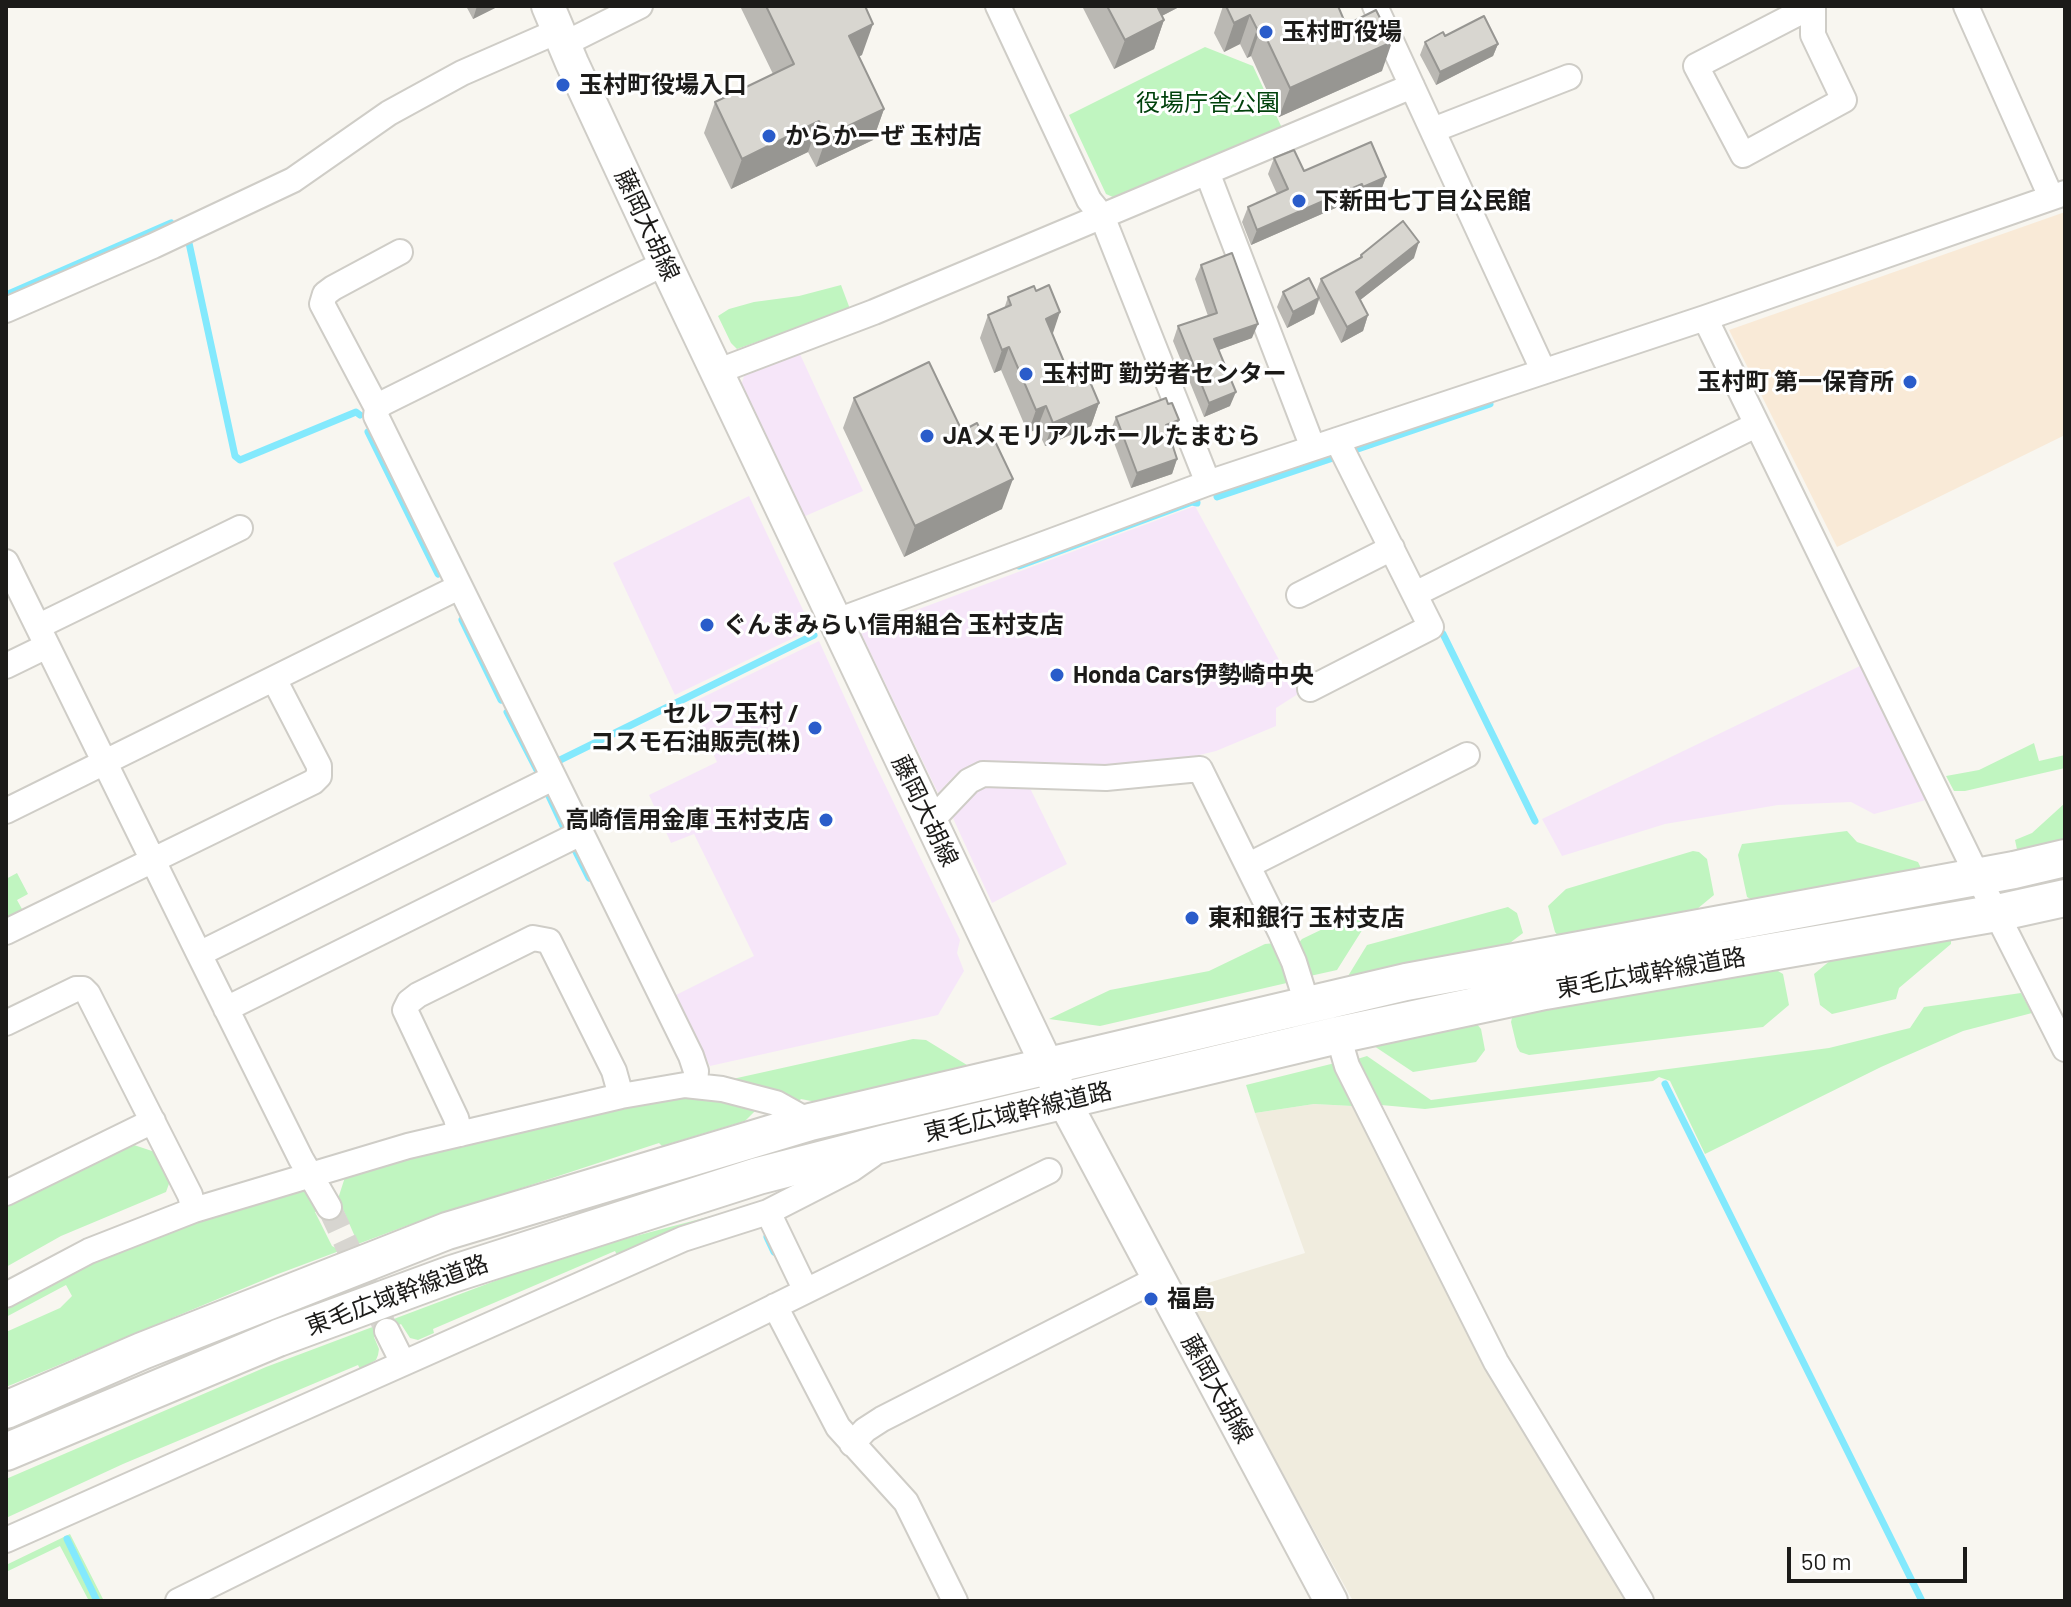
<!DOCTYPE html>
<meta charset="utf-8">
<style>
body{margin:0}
#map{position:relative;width:2071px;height:1607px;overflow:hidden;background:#f8f6f0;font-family:Barlow,sans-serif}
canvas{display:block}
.frame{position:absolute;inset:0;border:8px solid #1c1b19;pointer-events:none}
.scale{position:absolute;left:1787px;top:1547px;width:180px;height:36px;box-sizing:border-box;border:4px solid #1c1b19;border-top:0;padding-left:10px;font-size:24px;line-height:28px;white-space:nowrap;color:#1c1b19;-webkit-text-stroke:6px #fff;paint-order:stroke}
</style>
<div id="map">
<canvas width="2071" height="1607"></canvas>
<div class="frame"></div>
<div class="scale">50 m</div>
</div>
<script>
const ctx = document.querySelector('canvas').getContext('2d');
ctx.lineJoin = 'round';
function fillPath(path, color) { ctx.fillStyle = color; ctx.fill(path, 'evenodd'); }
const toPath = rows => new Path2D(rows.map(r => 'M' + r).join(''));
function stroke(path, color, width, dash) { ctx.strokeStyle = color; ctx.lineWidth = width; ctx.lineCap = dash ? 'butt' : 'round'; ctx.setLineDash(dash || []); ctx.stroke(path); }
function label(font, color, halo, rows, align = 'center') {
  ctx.font = font + ' Barlow,"Noto Sans JP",sans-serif'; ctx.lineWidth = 6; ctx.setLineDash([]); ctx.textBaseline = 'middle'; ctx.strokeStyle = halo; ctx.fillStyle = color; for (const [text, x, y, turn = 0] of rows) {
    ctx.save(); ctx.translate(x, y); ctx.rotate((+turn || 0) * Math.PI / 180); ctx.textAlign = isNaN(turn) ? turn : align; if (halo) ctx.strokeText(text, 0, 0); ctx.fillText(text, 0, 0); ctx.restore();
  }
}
fillPath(toPath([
 [799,352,863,491,803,517,741,386,744,376],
 [749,496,812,629,675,695,613,563],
 [1195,506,1284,669,1301,692,1276,708,1276,726,1216,751,1150,767,1088,772,1004,761,980,765,958,772,938,793,860,631],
 [819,641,875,764,960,940,957,953,964,971,938,1015,710,1066,674,996,754,956,694,834,671,843,649,795,717,762,689,704],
 [1860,666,1926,800,1874,814,1851,802,1778,805,1665,824,1562,856,1542,819],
 [989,782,1028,784,1067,864,992,903,952,816,969,791]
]), '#f6e6f9');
fillPath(toPath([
 [1314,1104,1352,1106,1371,1131,1627,1601,1353,1601,1182,1291,1305,1253,1255,1113]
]), '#f0ecde');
fillPath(toPath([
 [2065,212,2065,435,1837,547,1729,330]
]), '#f9ead7');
fillPath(toPath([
 [1205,47,1253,66,1282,128,1115,198,1106,194,1069,115],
 [841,285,850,309,737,349,731,343,718,316,729,309,754,302,799,296],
 [2034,743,2039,761,2065,755,2065,768,1965,791,1954,791,1946,776,1979,770],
 [2065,803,2065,844,2018,854,2015,840,2032,833],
 [1847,831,1857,842,1918,862,1923,872,1756,902,1747,897,1738,855,1742,844],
 [1693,851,1699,852,1707,859,1714,895,1691,914,1560,938,1555,932,1548,906,1566,889],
 [17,873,28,894,17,900,22,909,6,918,6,879],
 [1508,907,1517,913,1523,933,1498,952,1345,981,1367,945],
 [1364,915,1371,916,1337,970,1310,976,1296,946,1302,939,1331,925],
 [1951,938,1951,944,1899,988,1896,999,1832,1014,1820,1005,1814,974,1837,955],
 [1275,943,1291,982,1100,1026,1049,1019,1110,990,1209,971,1265,944],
 [1773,968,1783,974,1789,1005,1763,1027,1529,1055,1520,1052,1517,1047,1511,1022,1512,1018,1520,1011],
 [2021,993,2032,1013,1963,1031,1881,1067,1705,1154,1670,1081,1659,1077,1653,1081,1425,1109,1381,1105,1376,1094,1371,1095,1354,1060,1367,1056,1431,1100,1829,1048,1910,1028,1924,1007],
 [1476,1023,1481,1029,1485,1050,1476,1062,1413,1072,1371,1044],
 [913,1039,926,1040,967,1065,816,1102,801,1099,798,1102,757,1086,728,1080],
 [1335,1063,1354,1103,1352,1106,1314,1104,1255,1113,1246,1085],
 [705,1097,757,1109,745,1121,662,1146,659,1143,406,1226,278,1274,6,1387,6,1332,60,1308,72,1296,66,1285,6,1317,6,1310,77,1271,139,1242,199,1220,285,1192,308,1191,318,1211,315,1212,332,1246,336,1248,356,1239,341,1205,336,1205,346,1174,515,1131,665,1098],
 [131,1144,155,1152,170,1181,166,1192,61,1236,6,1267,6,1206],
 [749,1206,617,1255,615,1251,433,1329,434,1333,418,1340,410,1338,401,1324,374,1337,379,1349,378,1355,376,1360,360,1369,358,1365,123,1464,6,1518,6,1479,266,1367,564,1255],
 [70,1534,104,1601,89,1601,60,1546,6,1572,6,1565]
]), '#c0f5c0');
stroke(toPath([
 [189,243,235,456,240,460,356,412,360,415],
 [6,295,171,223],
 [368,432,438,574],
 [1354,455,1352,451,1490,404],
 [1217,497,1333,458],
 [1019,566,1192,502,1197,503],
 [462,620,501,700],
 [1443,634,1535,821],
 [507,712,539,774],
 [558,761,814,635],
 [549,796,564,828],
 [574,848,589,878],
 [1665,1084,1922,1601],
 [767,1237,774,1252],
 [67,1539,97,1601]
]), '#83e9fd', 7);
stroke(toPath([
 [329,1207,387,1331]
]), '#d7d5d0', 24, [24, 12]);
const minor = toPath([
 [998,6,1089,200,1102,216,1208,483],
 [1375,6,1543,370],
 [1812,6,1696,66,1743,155,1844,100,1813,35,1813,6],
 [1966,6,2051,197],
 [564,44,640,6],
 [1433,130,1569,77],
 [1207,172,1313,448],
 [665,263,383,403,377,408,376,416,691,1056,696,1071,695,1085],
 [6,310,153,246,293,180,389,113,462,73,558,31],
 [1705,318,1978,877,2065,1049],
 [716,372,874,312,1412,86],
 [377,408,322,304,325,294,333,288,400,252],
 [6,562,199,954,301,1159,329,1207],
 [1415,594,1756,425],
 [1299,595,1392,548],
 [834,622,1208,483,1705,318,2065,193],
 [39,626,240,528],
 [6,666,47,646],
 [1310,689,1431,627,1337,440],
 [6,811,459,587],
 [930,822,969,781,983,774,1106,778,1200,769,1281,933,1294,962,1307,1004],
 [1249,865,1467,755],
 [6,932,313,782,319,776,319,766,274,679],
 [199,954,553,778],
 [226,1009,581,833],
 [6,1023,76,989,83,989,88,994,190,1195,194,1210],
 [1338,1035,1347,1066,1496,1362,1641,1601],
 [460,1134,456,1118,405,1010,409,1002,418,995,533,938,549,941,614,1071,621,1096],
 [6,1193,153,1121],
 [768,1212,806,1291],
 [6,1295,89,1251,194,1210,408,1146,621,1096,685,1085,722,1089,776,1103,810,1122],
 [775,1306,838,1427,906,1502,955,1601],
 [387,1331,403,1363],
 [852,1444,865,1430,882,1419,1157,1279],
 [6,1540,683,1239,768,1212,852,1169,872,1155],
 [178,1601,1049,1171]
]);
const major = toPath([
 [548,6,572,63,665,263,1064,1101,1331,1601]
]);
const highway = toPath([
 [6,1410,142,1351,447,1231,810,1122,1406,982,2014,870,2065,858],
 [6,1452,278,1338,452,1274,758,1176,886,1143,1338,1035,1545,991,1997,913,2065,898]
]);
stroke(minor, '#cfcdc7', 28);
stroke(major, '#cfcdc7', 36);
stroke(highway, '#cfcdc7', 40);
stroke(minor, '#fff', 24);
stroke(major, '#fff', 32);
stroke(highway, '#fff', 36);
fillPath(toPath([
 [466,6,499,6,473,19],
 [740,6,865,6,862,55,859,56,884,109,873,140,816,167,808,152,731,189,704,133,715,102,773,74],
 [1082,6,1181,6,1162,16,1164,20,1154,49,1114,69],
 [1223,6,1338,6,1346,25,1382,71,1279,117,1251,56,1247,58,1240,44,1224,52,1214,33],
 [1445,36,1498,44,1493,56,1436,85,1420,55,1425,42],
 [1274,158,1304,171,1386,177,1380,193,1358,202,1356,199,1251,245,1242,222,1248,207,1277,194,1268,174],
 [1361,255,1414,258,1360,300,1368,315,1363,331,1341,343,1319,300,1314,314,1287,328,1277,307,1283,292,1316,292,1321,279,1359,258],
 [1201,265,1252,338,1218,350,1230,406,1204,417,1173,341,1178,326,1208,316,1195,279],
 [1008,297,1052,335,1067,369,1099,403,1091,426,1045,446,1037,429,1028,433,1001,370,994,373,980,338,988,315,1004,309],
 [854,398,962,431,1002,509,904,557,843,428],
 [1116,417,1173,436,1170,437,1177,459,1172,474,1131,488,1110,432]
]), '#bab8b3');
fillPath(toPath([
 [477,6,499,6,473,19],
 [1149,6,1181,6,1142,26],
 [1250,15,1240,44,1224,52,1234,23],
 [1164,20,1154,49,1114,69,1125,40],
 [873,24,862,55,838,67,849,36],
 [1261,27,1251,56,1247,58,1257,29],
 [1392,42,1382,71,1279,117,1290,88],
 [1498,44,1493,56,1436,85,1440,72],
 [884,109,873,140,816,167,827,136],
 [819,121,808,152,731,189,742,159],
 [1386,177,1380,193,1358,202,1363,187],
 [1362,184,1356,199,1251,245,1257,230],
 [1419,242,1414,258,1350,308,1356,292],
 [1319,298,1314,314,1287,328,1293,312],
 [1060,312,1052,336,1046,319],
 [1368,315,1363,331,1341,343,1347,327],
 [1258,324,1252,338,1208,354,1214,339],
 [1009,347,1001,370,994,373,1002,350],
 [1236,392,1230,406,1204,417,1209,403],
 [1099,403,1091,426,1045,446,1053,423],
 [1046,406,1037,429,1028,433,1036,410],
 [1179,420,1173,436,1160,441,1166,425],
 [1177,459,1172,474,1131,488,1137,473],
 [1013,479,1002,509,904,557,915,526]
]), '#979692');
const building = toPath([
 [766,6,865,6,873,24,849,36,884,109,827,136,819,121,742,159,715,102,794,64,766,6],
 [1107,6,1157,6,1164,20,1125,40,1107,6],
 [1226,6,1338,6,1346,25,1376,10,1392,42,1290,88,1261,27,1257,29,1250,15,1234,23,1226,6],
 [1484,16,1498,44,1440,72,1425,42,1443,32,1445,36,1484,16],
 [1371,142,1386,177,1363,187,1362,184,1257,230,1248,207,1288,189,1274,158,1294,150,1304,171,1371,142],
 [1403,221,1419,242,1356,292,1368,315,1347,327,1321,279,1362,257,1361,255,1403,221],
 [1232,253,1258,324,1214,339,1236,392,1209,403,1178,326,1217,313,1201,265,1232,253],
 [1309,278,1319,298,1293,312,1283,292,1309,278],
 [1049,285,1060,312,1046,319,1067,369,1082,363,1099,403,1053,423,1046,406,1036,410,1009,347,1002,350,988,315,1011,305,1008,297,1034,286,1036,291,1049,285],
 [929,362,962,431,977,423,985,439,992,435,1013,479,915,526,854,398,929,362],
 [1166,398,1168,404,1172,403,1179,420,1166,425,1177,459,1137,473,1116,417,1166,398]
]);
fillPath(building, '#d8d6d0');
stroke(building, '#979692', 2);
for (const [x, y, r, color] of [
 [1266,32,8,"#2a5cca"],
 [563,85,8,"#2a5cca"],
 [769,136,8,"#2a5cca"],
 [1299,201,8,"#2a5cca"],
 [1026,374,8,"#2a5cca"],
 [1910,382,8,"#2a5cca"],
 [927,436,8,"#2a5cca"],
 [707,625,8,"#2a5cca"],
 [1057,675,8,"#2a5cca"],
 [815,728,8,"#2a5cca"],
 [826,820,8,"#2a5cca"],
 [1192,918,8,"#2a5cca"],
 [1151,1299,8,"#2a5cca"]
]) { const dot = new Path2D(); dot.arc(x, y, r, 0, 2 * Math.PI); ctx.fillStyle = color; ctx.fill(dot); stroke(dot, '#fff', 3); }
label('bold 24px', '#1c1b19', '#fff', [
 ["玉村町役場",1282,32],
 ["玉村町役場入口",579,85],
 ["からかーぜ 玉村店",785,136],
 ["下新田七丁目公民館",1315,201],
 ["玉村町 勤労者センター",1042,374],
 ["玉村町 第一保育所",1894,382,"right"],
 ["JAメモリアルホールたまむら",943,436],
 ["ぐんまみらい信用組合 玉村支店",723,625],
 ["Honda Cars伊勢崎中央",1073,675],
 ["セルフ玉村 /",799,714,"right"],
 ["コスモ石油販売(株)",799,742,"right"],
 ["高崎信用金庫 玉村支店",810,820,"right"],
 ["東和銀行 玉村支店",1208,918],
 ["福島",1167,1299]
], 'left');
label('24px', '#01420c', '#fff', [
 ["役場庁舎公園",1208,103]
]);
label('24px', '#1c1b19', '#fff', [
 ["藤岡大胡線",647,225,65],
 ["藤岡大胡線",925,811,64],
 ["東毛広域幹線道路",1651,973,-10],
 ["東毛広域幹線道路",1018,1112,-13],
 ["東毛広域幹線道路",397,1295,-20],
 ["藤岡大胡線",1217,1389,61]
]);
</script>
